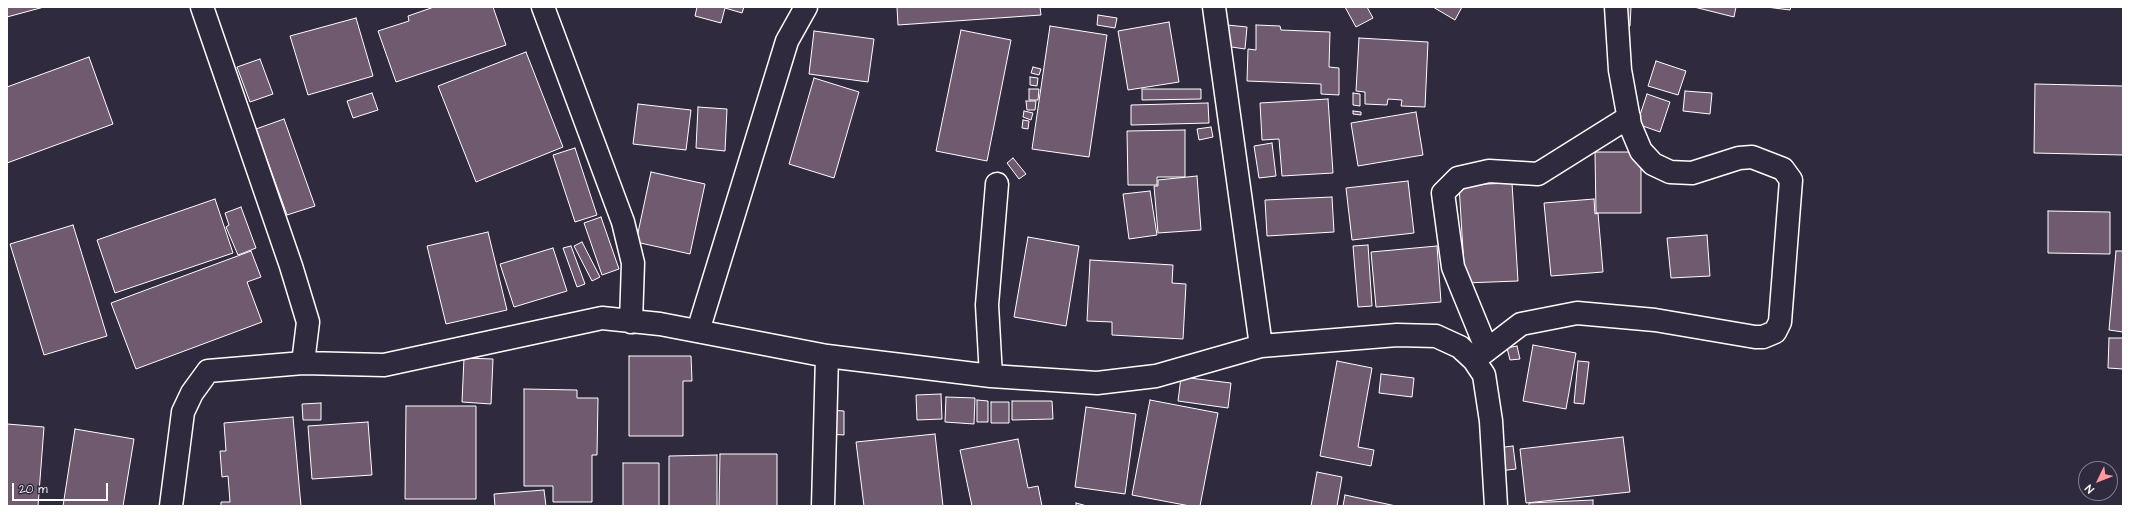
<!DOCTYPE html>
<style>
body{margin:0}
#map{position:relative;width:2130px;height:513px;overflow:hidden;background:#2f2a3d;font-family:"Architects Daughter",sans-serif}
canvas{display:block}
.frame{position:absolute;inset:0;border:8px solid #fff;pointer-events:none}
.north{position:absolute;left:2078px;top:461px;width:40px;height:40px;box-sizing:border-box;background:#2f2a3d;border:1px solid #827f8b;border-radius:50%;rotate:227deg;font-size:11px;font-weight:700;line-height:16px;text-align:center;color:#fff}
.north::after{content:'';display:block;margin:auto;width:14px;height:18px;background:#ff9aa2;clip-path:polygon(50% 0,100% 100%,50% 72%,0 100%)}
.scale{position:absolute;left:12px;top:483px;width:96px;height:18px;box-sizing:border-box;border:2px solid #fff;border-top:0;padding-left:5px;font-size:12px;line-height:14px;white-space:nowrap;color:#fff;-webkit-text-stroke:3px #2f2a3d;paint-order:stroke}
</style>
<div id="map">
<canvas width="2130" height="513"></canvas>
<div class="frame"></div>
<div class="north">N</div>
<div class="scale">20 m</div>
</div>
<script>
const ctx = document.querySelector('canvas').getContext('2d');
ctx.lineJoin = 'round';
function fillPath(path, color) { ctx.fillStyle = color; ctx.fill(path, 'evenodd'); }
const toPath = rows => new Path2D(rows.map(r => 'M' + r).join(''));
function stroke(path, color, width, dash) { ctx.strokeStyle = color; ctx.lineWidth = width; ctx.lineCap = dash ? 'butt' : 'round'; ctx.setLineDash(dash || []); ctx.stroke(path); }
const building = toPath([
 [7,7,44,7,7,17,7,7],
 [434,7,493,7,506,45,396,82,378,31,409,21,408,16,434,7],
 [697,7,744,7,742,13,725,8,721,23,695,16,697,7],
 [897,7,1040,7,1041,15,898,25,897,7],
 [1345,7,1367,7,1373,18,1356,27,1345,7],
 [1433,7,1462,7,1455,20,1433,7],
 [1620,7,1631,7,1630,26,1619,26,1620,7],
 [1694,7,1736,7,1734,17,1694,7],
 [1766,7,1791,7,1790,10,1766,7],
 [1098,15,1117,18,1115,28,1097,25,1098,15],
 [356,18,373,76,308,95,290,36,356,18],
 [1169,22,1179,82,1128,90,1118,31,1169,22],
 [1227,25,1247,27,1245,49,1225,46,1227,25],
 [1256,25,1280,26,1281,30,1330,32,1329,67,1339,68,1339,95,1321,94,1321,84,1247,81,1248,49,1256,50,1256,25],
 [1050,26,1107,35,1089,157,1032,149,1050,26],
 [961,30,1011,40,987,161,936,151,961,30],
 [814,31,874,39,868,82,809,74,814,31],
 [1359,38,1428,42,1425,107,1401,106,1402,100,1388,99,1387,105,1365,104,1365,92,1356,91,1359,38],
 [526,52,563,147,476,182,438,86,526,52],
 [89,57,113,124,7,163,7,87,89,57],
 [260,59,273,94,250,102,237,67,260,59],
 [1656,61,1686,71,1678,95,1648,86,1656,61],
 [1033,67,1041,69,1039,75,1031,73,1033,67],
 [1030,77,1038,78,1037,86,1030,85,1030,77],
 [814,78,859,92,834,178,789,164,814,78],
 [2035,84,2123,86,2123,155,2034,153,2035,84],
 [1029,89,1039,89,1038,100,1029,100,1029,89],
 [1142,89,1201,89,1201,99,1142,100,1142,89],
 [1685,91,1712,93,1710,114,1683,111,1685,91],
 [372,93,378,110,353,118,347,101,372,93],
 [1353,93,1360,94,1360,106,1353,105,1353,93],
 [1647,94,1670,102,1660,132,1637,124,1647,94],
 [1328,99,1333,173,1282,176,1279,139,1262,140,1260,103,1328,99],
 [1026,101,1036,101,1035,110,1027,110,1026,101],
 [1208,103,1209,123,1131,125,1131,105,1208,103],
 [638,104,691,110,686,150,633,144,638,104],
 [698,107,727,109,725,151,696,148,698,107],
 [1024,111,1033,113,1031,120,1023,117,1024,111],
 [1353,111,1361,112,1361,115,1353,114,1353,111],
 [1416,112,1423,155,1358,166,1351,123,1416,112],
 [284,119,315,206,287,215,256,129,284,119],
 [1023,120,1029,121,1028,129,1022,128,1023,120],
 [1211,127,1213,137,1199,140,1197,129,1211,127],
 [1185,130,1185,177,1157,177,1157,185,1128,185,1127,131,1185,130],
 [1272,143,1276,176,1259,178,1254,146,1272,143],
 [575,148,597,215,575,222,553,155,575,148],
 [1595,152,1641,152,1641,213,1596,213,1595,152],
 [1013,158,1026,174,1019,179,1007,163,1013,158],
 [651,172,705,184,690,254,636,242,651,172],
 [1197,176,1201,230,1158,233,1154,186,1158,186,1158,180,1197,176],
 [1408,181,1414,233,1352,240,1346,188,1408,181],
 [1512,183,1518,281,1465,283,1459,185,1512,183],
 [1150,191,1157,235,1129,239,1123,194,1150,191],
 [1332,197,1334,232,1267,236,1265,200,1332,197],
 [215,199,233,253,115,293,97,240,215,199],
 [1594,199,1595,214,1598,213,1603,272,1551,276,1544,203,1594,199],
 [241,207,256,248,238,255,226,227,229,225,225,213,241,207],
 [2048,211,2110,212,2110,254,2048,253,2048,211],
 [601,217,619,269,602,275,584,223,601,217],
 [73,225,107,336,44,355,10,244,73,225],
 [488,232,507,310,446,324,427,246,488,232],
 [1707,235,1710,276,1671,278,1667,238,1707,235],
 [1028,237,1079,246,1066,326,1014,317,1028,237],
 [582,242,600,277,592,281,574,246,582,242],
 [1368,245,1372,306,1358,307,1353,246,1368,245],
 [571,246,585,284,577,287,563,248,571,246],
 [1437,246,1441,302,1376,307,1371,252,1437,246],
 [553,248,567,291,514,307,500,264,553,248],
 [251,251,261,277,247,282,262,322,136,369,111,303,251,251],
 [2116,251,2123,251,2123,332,2109,330,2116,251],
 [1090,260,1173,265,1172,283,1186,284,1183,339,1112,335,1112,322,1087,321,1090,260],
 [2109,338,2123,338,2123,369,2108,368,2109,338],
 [1533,345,1576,353,1566,409,1523,401,1533,345],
 [1517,346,1520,359,1510,360,1507,348,1517,346],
 [629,356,691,356,692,381,683,381,683,436,629,436,629,356],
 [464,358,493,359,491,404,462,402,464,358],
 [1337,361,1372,368,1358,447,1374,450,1371,466,1320,456,1337,361],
 [1578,361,1589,362,1584,404,1574,403,1578,361],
 [1381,374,1414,378,1412,397,1379,393,1381,374],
 [1181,377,1231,383,1228,408,1178,401,1181,377],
 [524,389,577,390,577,398,598,398,597,455,592,455,592,502,553,502,553,486,524,486,524,389],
 [941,394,942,419,917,420,916,395,941,394],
 [946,397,975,398,974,424,945,422,946,397],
 [977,400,988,401,988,422,977,422,977,400],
 [1150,400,1218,413,1200,506,1190,506,1132,495,1150,400],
 [1012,401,1052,401,1053,419,1012,420,1012,401],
 [991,402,1009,402,1009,423,991,423,991,402],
 [321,403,321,420,303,420,302,404,321,403],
 [406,406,476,406,476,499,405,499,406,406],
 [1086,407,1136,414,1125,494,1075,487,1086,407],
 [830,410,844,411,844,435,829,434,830,410],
 [293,417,301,506,221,506,221,502,230,502,228,476,222,477,220,451,226,451,224,423,293,417],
 [368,422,372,475,312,479,308,426,368,422],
 [7,424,44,427,38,506,7,506,7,424],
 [75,429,134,439,123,506,63,506,75,429],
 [935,434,943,506,864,506,856,442,935,434],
 [1623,437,1630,492,1526,503,1520,449,1623,437],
 [1018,439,1028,488,1038,486,1042,506,972,506,960,450,1018,439],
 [1513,446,1516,469,1499,471,1496,448,1513,446],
 [720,454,777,454,777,506,719,506,720,454],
 [717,455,717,506,669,506,669,456,717,455],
 [623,463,659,463,659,506,623,506,623,463],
 [1317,472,1342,477,1337,506,1311,506,1317,472],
 [544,490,546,506,495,506,494,494,544,490],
 [1345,495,1396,506,1343,506,1345,495],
 [1593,500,1593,506,1529,506,1529,503,1593,500],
 [1076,503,1087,506,1076,506,1076,503]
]);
fillPath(building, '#6f5a6f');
stroke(building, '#fff', 1);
const minor = toPath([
 [202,7,291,266,308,322,303,363],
 [543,7,623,222,633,263,631,322],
 [1214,7,1261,346],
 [698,331,787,41,806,7],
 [1487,350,1453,267,1443,193,1458,178,1489,171,1538,174,1629,117],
 [1474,360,1521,324,1577,313,1655,320,1755,337,1763,337,1775,332,1780,322,1791,180,1783,169,1752,157,1739,158,1692,173,1670,172,1653,164,1641,151,1630,125,1620,70,1616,7],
 [991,376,987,305,997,184],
 [171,506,183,412,192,393,208,371,303,363,384,365,602,318,660,324,827,356,991,376,1097,383,1156,376,1261,346,1397,335,1436,336,1460,347,1474,360,1484,375,1491,421,1496,506],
 [823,506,827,356]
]);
stroke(minor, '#fff', 25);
stroke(minor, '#2f2a3d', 22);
</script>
